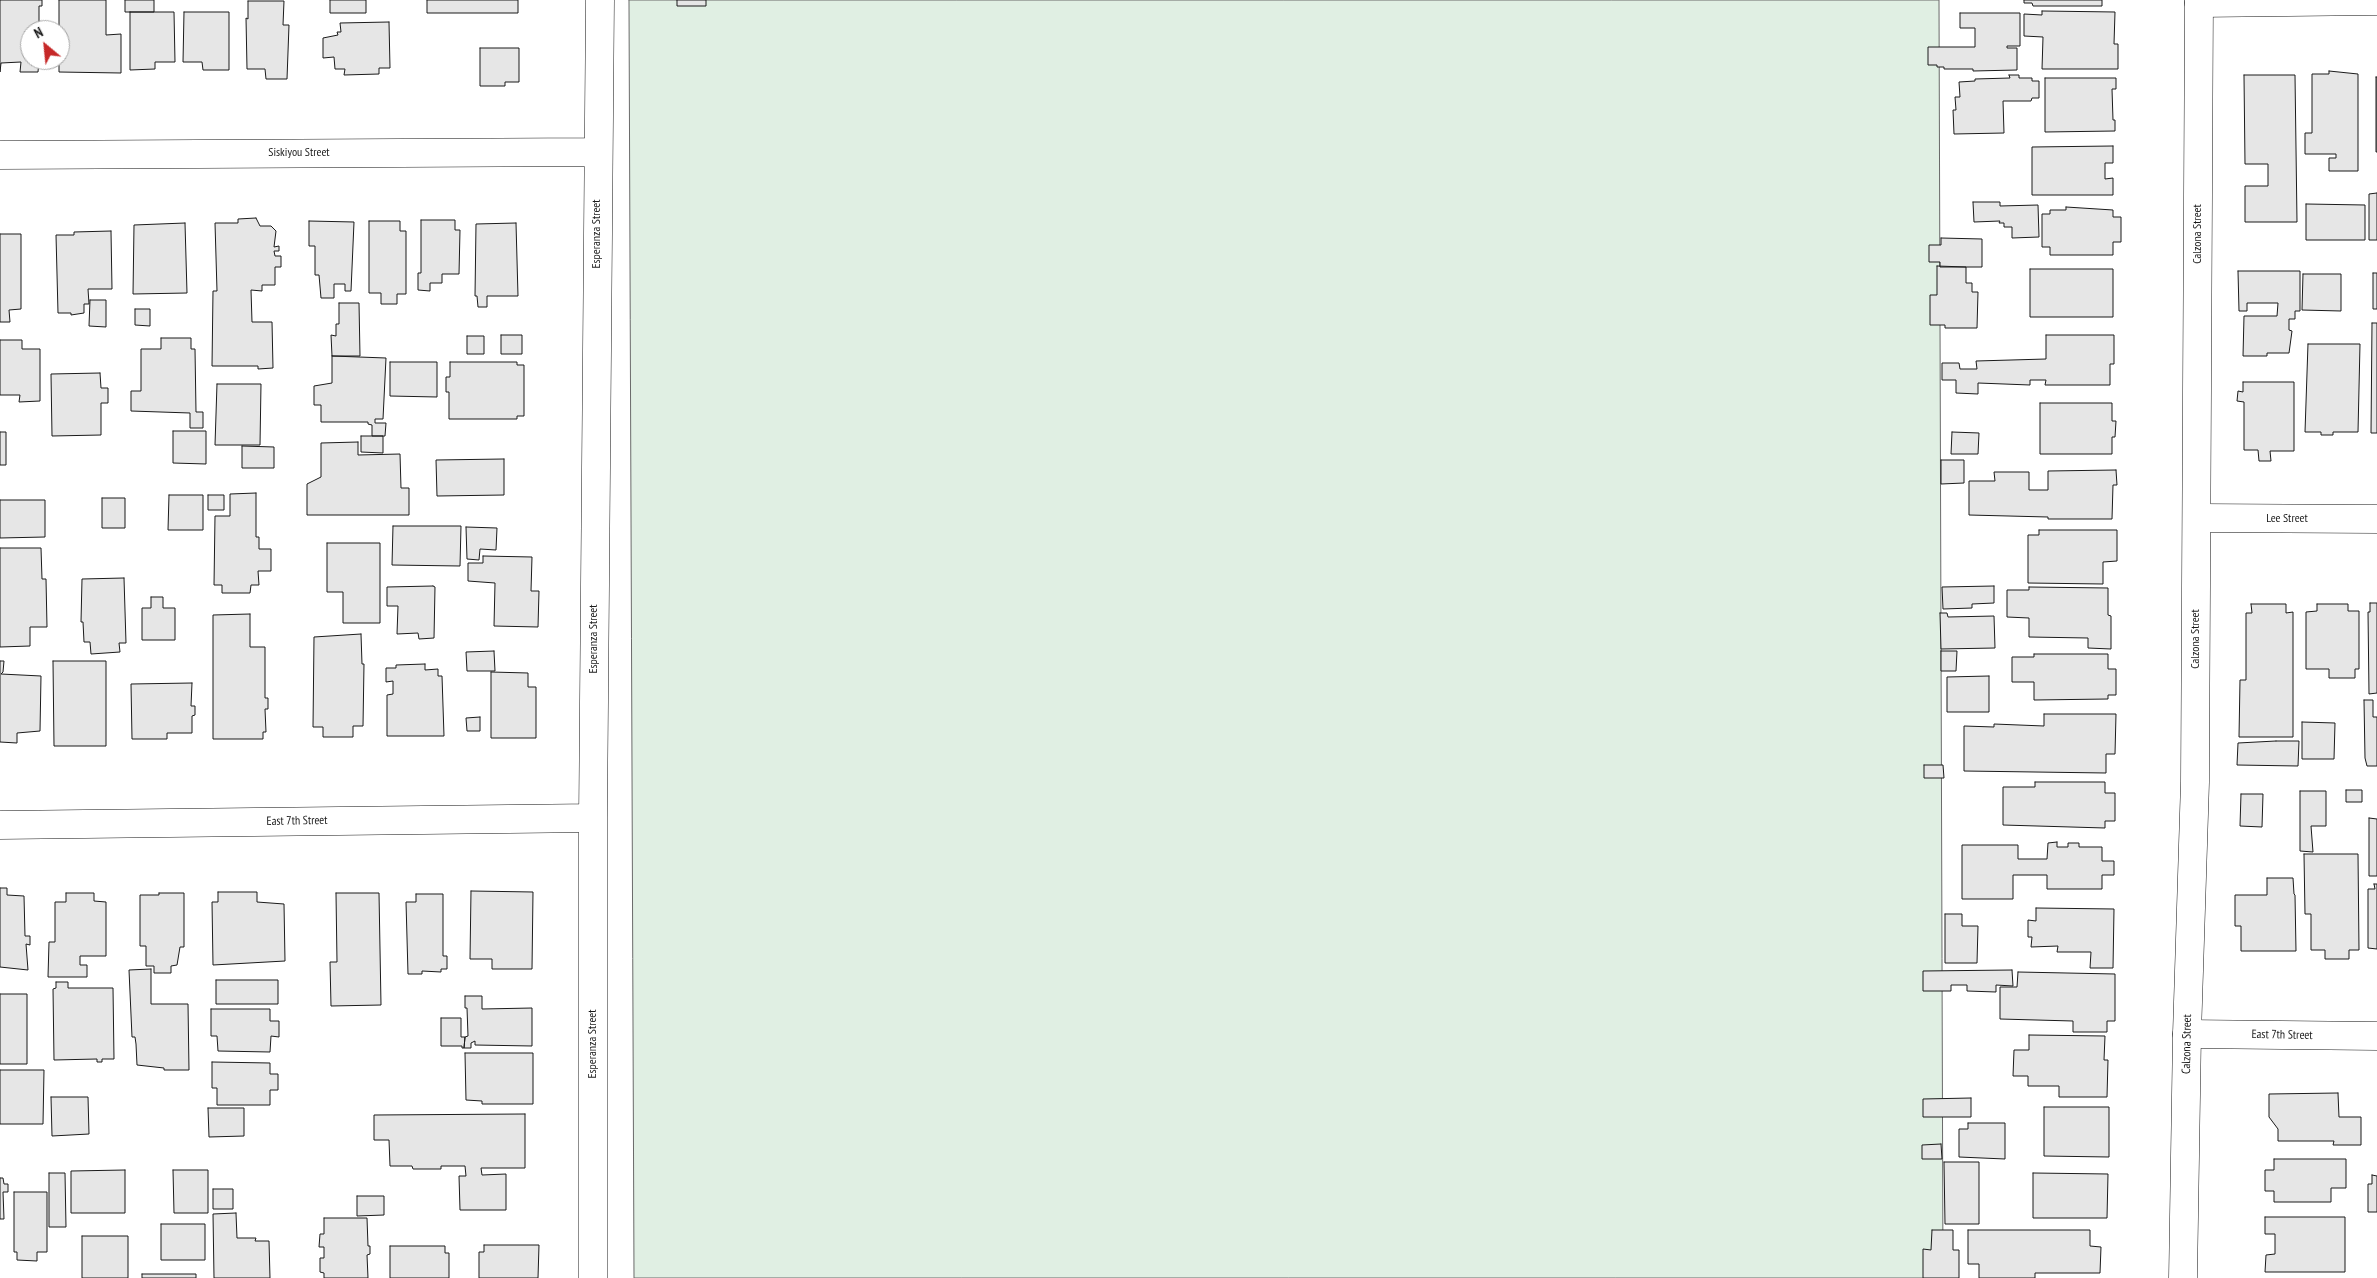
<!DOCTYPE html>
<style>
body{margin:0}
#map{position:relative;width:2377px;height:1278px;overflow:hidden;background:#fff;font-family:"PT Sans Narrow",sans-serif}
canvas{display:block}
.north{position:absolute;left:20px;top:20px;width:50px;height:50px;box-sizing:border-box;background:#fff;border:1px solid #a3a3a3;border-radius:50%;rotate:332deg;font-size:14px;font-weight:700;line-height:20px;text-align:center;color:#1a1a1a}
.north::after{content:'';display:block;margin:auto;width:18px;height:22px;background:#c62828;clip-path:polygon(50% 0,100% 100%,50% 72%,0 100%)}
</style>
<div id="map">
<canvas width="2377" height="1278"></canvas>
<div class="north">N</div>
</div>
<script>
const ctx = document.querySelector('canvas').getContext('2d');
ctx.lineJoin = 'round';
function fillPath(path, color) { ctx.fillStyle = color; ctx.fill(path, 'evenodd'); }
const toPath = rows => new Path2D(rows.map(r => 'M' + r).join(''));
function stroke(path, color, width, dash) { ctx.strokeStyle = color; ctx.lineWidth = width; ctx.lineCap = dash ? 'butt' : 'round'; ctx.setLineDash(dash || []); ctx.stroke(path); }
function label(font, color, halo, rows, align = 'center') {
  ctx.font = font + ' "PT Sans Narrow",sans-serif'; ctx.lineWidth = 4; ctx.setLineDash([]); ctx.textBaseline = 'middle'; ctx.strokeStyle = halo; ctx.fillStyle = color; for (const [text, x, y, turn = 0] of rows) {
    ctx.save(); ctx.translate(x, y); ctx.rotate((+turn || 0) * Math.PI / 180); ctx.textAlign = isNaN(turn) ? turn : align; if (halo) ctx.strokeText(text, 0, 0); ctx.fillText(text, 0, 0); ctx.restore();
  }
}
const green = toPath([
 [629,0,1939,0,1943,1278,634,1278,629,0]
]);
fillPath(green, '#e0efe3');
stroke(green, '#6a6a6a', 1);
const building = toPath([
 [0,0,42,0,42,6,39,6,39,30,30,30,30,60,39,60,38,72,20,72,21,62,1,63,0,72,0,0],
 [59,0,106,0,106,35,121,34,121,73,59,72,59,0],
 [125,0,154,0,154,12,125,12,125,0],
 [330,0,366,0,366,13,330,13,330,0],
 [427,0,518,0,518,13,427,13,427,0],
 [677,0,706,0,706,6,677,6,677,0],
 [2024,0,2102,0,2102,6,2033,6,2032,3,2024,3,2024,0],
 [248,1,284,1,283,25,289,25,287,79,266,79,265,69,247,69,246,18,248,19,248,1],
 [2042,11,2115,12,2114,44,2118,44,2118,69,2042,69,2043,37,2024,36,2024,14,2042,15,2042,11],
 [130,12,174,12,175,62,155,62,155,69,130,70,130,12],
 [184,12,229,12,229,70,203,70,202,62,183,62,184,12],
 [1960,13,2020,13,2020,46,2007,46,2007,48,2017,48,2017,70,1973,71,1973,69,1944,69,1944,67,1937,67,1937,65,1928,65,1928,47,1975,47,1975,28,1960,28,1960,13],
 [389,22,390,68,379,68,379,74,344,75,345,69,335,69,334,57,323,58,323,38,338,35,337,32,341,32,340,23,389,22],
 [480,48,519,48,519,82,505,82,505,86,480,86,480,48],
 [2329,71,2358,74,2358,171,2329,171,2329,158,2336,158,2336,154,2305,154,2305,133,2312,133,2312,74,2329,74,2329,71],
 [2009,75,2019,75,2019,78,2032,78,2032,81,2039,81,2039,98,2032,98,2031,101,2003,101,2004,133,1954,134,1953,110,1956,110,1955,97,1960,97,1959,82,1975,81,1975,79,2010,78,2009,75],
 [2244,75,2295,75,2297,222,2245,222,2245,186,2268,186,2268,164,2245,164,2244,75],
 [2376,77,2377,77,2377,152,2376,152,2376,77],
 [2045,78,2116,78,2116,89,2112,89,2113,120,2115,120,2115,131,2045,132,2045,78],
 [2113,146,2113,163,2105,163,2105,179,2113,178,2113,195,2032,195,2032,147,2113,146],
 [2377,193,2377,240,2369,240,2369,194,2377,193],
 [1973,202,2000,202,2000,206,2038,205,2039,237,2012,238,2012,227,2004,227,2004,223,1999,223,2000,221,1974,222,1973,202],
 [2306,204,2365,205,2365,240,2306,240,2306,204],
 [2066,207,2113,210,2113,217,2121,217,2121,242,2113,242,2113,255,2050,255,2050,247,2042,247,2042,214,2050,214,2050,210,2066,210,2066,207],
 [256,218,260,226,271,226,276,231,274,247,279,246,279,251,274,251,275,256,281,256,281,267,275,267,275,285,262,285,262,291,251,290,252,322,272,322,273,368,258,369,258,366,212,366,213,291,217,291,215,223,238,223,238,219,256,218],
 [421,220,455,220,455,230,460,230,459,274,442,274,442,283,430,283,430,291,418,290,418,273,421,273,421,220],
 [309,221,354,222,351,291,345,291,345,284,334,284,334,298,321,298,319,275,315,275,315,246,309,246,309,221],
 [369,221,400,221,400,231,406,231,406,294,397,294,397,304,381,304,381,293,369,293,369,221],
 [185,223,187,293,133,294,134,225,185,223],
 [516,223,518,296,487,296,487,307,478,307,477,296,475,296,476,224,516,223],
 [111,231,112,289,88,289,89,304,84,304,84,313,71,315,71,313,58,313,56,235,74,235,74,232,111,231],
 [0,234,21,234,21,309,9,310,10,322,0,322,0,234],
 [1941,238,1982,239,1982,267,1940,267,1940,262,1929,262,1929,245,1941,245,1941,238],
 [1937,266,1966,267,1966,283,1972,283,1972,292,1978,292,1977,328,1945,328,1945,325,1930,325,1930,295,1937,295,1937,266],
 [2030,269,2113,269,2113,317,2030,317,2030,269],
 [2238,271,2300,271,2300,311,2295,311,2295,319,2289,319,2289,330,2292,331,2289,353,2267,353,2267,356,2243,356,2244,316,2277,316,2278,303,2247,303,2247,311,2239,311,2238,271],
 [2373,273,2377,273,2377,309,2373,309,2373,273],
 [2303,274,2341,274,2341,311,2302,310,2303,274],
 [90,300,106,300,106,327,89,326,90,300],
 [339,303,359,303,360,356,332,356,331,335,336,336,336,324,339,324,339,303],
 [135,309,150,309,150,326,135,325,135,309],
 [2372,323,2377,323,2377,433,2371,433,2372,323],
 [501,335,522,335,522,354,501,354,501,335],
 [2046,335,2114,335,2114,364,2110,364,2110,385,2045,385,2046,380,2030,380,2030,385,1978,383,1978,394,1956,393,1956,380,1942,380,1942,363,1959,363,1960,369,1977,369,1976,361,2046,359,2046,335],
 [467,336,484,336,484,354,467,354,467,336],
 [161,338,191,338,191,349,195,349,196,412,203,412,203,428,190,428,190,413,131,411,131,391,141,391,141,349,161,349,161,338],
 [0,340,22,340,22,349,40,349,40,401,19,402,20,395,0,395,0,340],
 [2308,344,2360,344,2358,432,2333,432,2333,435,2321,435,2321,432,2305,432,2308,344],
 [332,356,386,358,383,419,375,419,375,423,386,423,385,436,372,436,372,425,368,424,368,422,321,422,321,405,314,405,314,386,332,383,332,356],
 [390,362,437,362,437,397,390,396,390,362],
 [450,362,517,362,517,365,524,365,524,416,517,416,517,419,449,419,449,392,446,392,446,377,450,377,450,362],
 [100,373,101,388,108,388,108,403,101,403,101,435,52,436,51,374,100,373],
 [2243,382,2294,382,2294,451,2270,451,2271,461,2259,461,2258,450,2244,450,2244,402,2237,401,2238,391,2243,392,2243,382],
 [217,384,261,384,260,445,215,445,217,384],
 [2040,403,2112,403,2112,421,2116,421,2115,437,2112,437,2112,454,2040,454,2040,403],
 [173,431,206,431,206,464,173,463,173,431],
 [0,432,6,432,6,465,0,465,0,432],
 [1952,432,1979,433,1978,454,1951,454,1952,432],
 [361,436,383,436,383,453,361,452,361,436],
 [358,442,358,455,400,454,401,488,409,488,409,515,307,515,307,484,321,477,321,443,358,442],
 [242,446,274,447,274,468,242,468,242,446],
 [504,459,504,495,437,496,436,460,504,459],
 [1941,460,1964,460,1964,483,1941,484,1941,460],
 [2116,470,2117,485,2113,485,2112,519,2048,519,2048,517,1969,515,1969,481,1995,481,1994,472,2029,472,2029,490,2048,490,2048,471,2116,470],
 [256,493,256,537,259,537,259,549,271,549,271,571,258,571,259,585,251,585,250,593,222,593,222,585,214,585,215,516,230,516,230,494,256,493],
 [169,495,203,495,203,530,168,530,169,495],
 [208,495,224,495,224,510,208,510,208,495],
 [102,498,125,498,125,528,102,528,102,498],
 [0,500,45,500,45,537,0,538,0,500],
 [393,526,461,526,460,566,392,565,393,526],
 [466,527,497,528,496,550,480,549,479,560,467,559,466,527],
 [2039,530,2117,530,2117,561,2103,562,2103,584,2028,583,2028,535,2039,535,2039,530],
 [327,543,380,543,380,623,343,623,343,592,327,592,327,543],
 [0,548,41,548,42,579,46,579,47,627,30,627,30,646,0,647,0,548],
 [483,556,532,557,531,591,539,591,538,627,494,626,495,583,468,581,468,563,483,563,483,556],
 [124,578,126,643,119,643,120,652,91,654,90,642,84,642,83,622,81,622,82,579,124,578],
 [433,586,435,587,434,638,419,639,418,633,397,634,398,606,387,606,387,587,433,586],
 [1994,586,1994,603,1972,604,1972,608,1943,609,1942,587,1994,586],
 [2029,587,2108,588,2108,615,2111,616,2111,649,2088,648,2088,638,2029,637,2029,618,2007,617,2007,590,2029,590,2029,587],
 [151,597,163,597,163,608,175,608,175,640,142,640,142,608,151,608,151,597],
 [2370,603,2377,603,2377,693,2369,694,2368,612,2370,612,2370,603],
 [2251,604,2286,604,2286,613,2293,612,2293,737,2239,737,2240,680,2246,680,2246,613,2252,613,2251,604],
 [2317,604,2348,604,2348,611,2359,611,2359,669,2355,669,2355,678,2329,678,2329,669,2306,669,2306,612,2317,611,2317,604],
 [1940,613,1947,613,1948,617,1994,616,1995,648,1941,649,1940,613],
 [250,614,250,647,265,647,265,698,268,698,268,709,265,709,266,732,263,732,263,739,213,739,213,615,250,614],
 [361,634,362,664,364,664,363,726,353,726,353,737,323,737,323,727,313,727,314,637,361,634],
 [494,651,495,671,467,671,466,652,494,651],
 [1941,651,1957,651,1956,671,1941,671,1941,651],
 [2034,654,2108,654,2108,669,2116,669,2116,695,2108,695,2108,699,2034,700,2034,682,2012,682,2012,657,2034,657,2034,654],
 [0,661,4,661,3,672,1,674,41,676,40,731,17,733,17,743,0,742,0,661],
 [53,661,106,661,106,746,54,746,53,661],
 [425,664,425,670,438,669,438,676,442,676,444,736,387,736,387,695,393,694,393,681,386,682,386,668,396,668,396,665,425,664],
 [491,672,528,673,528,687,536,687,536,738,491,738,491,672],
 [1989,676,1989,712,1947,712,1947,677,1989,676],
 [192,683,191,706,195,706,195,715,192,716,192,733,167,733,167,739,132,739,131,684,192,683],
 [2364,700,2373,700,2373,717,2377,717,2377,766,2367,766,2365,758,2364,700],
 [2044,714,2116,714,2115,754,2106,754,2106,773,1964,771,1964,726,1994,727,1994,724,2044,726,2044,714],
 [480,717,480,731,467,731,466,718,480,717],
 [2302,722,2335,723,2334,759,2302,759,2302,722],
 [2276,741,2299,741,2298,766,2237,765,2238,743,2276,741],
 [1924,765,1943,765,1944,778,1924,778,1924,765],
 [2035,782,2105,782,2105,793,2115,793,2115,821,2105,821,2105,828,2003,825,2003,787,2035,787,2035,782],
 [2346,790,2362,790,2362,802,2346,802,2346,790],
 [2300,791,2326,791,2326,826,2311,826,2313,852,2300,851,2300,791],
 [2241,794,2263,794,2262,827,2240,826,2241,794],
 [2369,818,2377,819,2377,876,2369,876,2369,818],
 [2057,842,2057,847,2068,847,2068,843,2079,843,2079,847,2102,847,2102,861,2114,861,2114,875,2102,875,2102,889,2047,889,2047,875,2013,875,2013,899,1962,899,1962,845,2018,845,2018,859,2047,859,2048,843,2057,842],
 [2304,854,2358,854,2359,950,2349,950,2349,959,2325,959,2325,950,2311,950,2311,914,2305,914,2304,854],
 [2267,878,2293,878,2294,894,2295,895,2296,951,2241,951,2241,926,2235,926,2235,895,2267,895,2267,878],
 [2374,884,2377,884,2377,949,2368,948,2368,889,2375,889,2374,884],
 [0,888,7,888,7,895,24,896,25,936,30,936,30,945,26,944,28,970,0,967,0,888],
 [471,891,533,892,532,969,492,969,492,959,470,959,471,891],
 [218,892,257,892,257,902,284,904,285,961,213,965,212,902,218,902,218,892],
 [66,893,94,893,94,901,106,902,106,956,80,956,80,965,87,965,87,977,48,977,49,942,55,942,55,902,66,902,66,893],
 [159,893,184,893,184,947,180,947,177,965,171,966,171,973,154,973,154,966,146,966,146,946,140,946,140,895,159,895,159,893],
 [336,893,379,893,381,1005,331,1006,330,962,337,962,336,893],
 [416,894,443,894,443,956,447,956,447,969,441,969,441,972,422,971,422,974,408,974,406,902,416,902,416,894],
 [2036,908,2114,909,2113,968,2090,968,2091,952,2057,952,2058,946,2031,947,2032,937,2028,937,2028,920,2036,921,2036,908],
 [1945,914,1962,914,1962,926,1978,926,1977,963,1945,963,1945,914],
 [151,969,151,1004,188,1004,189,1070,164,1070,164,1068,137,1065,136,1044,135,1037,132,1037,129,970,151,969],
 [2012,970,2013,986,1996,985,1996,992,1967,991,1967,985,1951,985,1951,991,1923,991,1923,971,2012,970],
 [2018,972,2115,974,2115,1021,2107,1021,2107,1032,2073,1032,2073,1021,2000,1019,2000,987,2017,987,2018,972],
 [216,980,278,980,278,1004,216,1004,216,980],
 [56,982,68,982,68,988,113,988,114,1059,102,1059,102,1062,97,1062,97,1059,54,1060,53,989,56,988,56,982],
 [0,994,27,994,27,1064,0,1064,0,994],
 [465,996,482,996,482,1009,532,1008,532,1046,475,1045,475,1041,471,1043,471,1048,464,1048,465,1037,468,1036,467,1008,465,1008,465,996],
 [211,1009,270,1009,270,1021,279,1021,279,1037,271,1036,270,1052,218,1051,217,1036,211,1036,211,1009],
 [441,1018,461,1018,461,1037,465,1037,464,1048,462,1048,462,1046,441,1046,441,1018],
 [2029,1035,2105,1036,2104,1060,2108,1060,2107,1097,2059,1097,2059,1086,2028,1086,2028,1076,2013,1076,2014,1050,2029,1050,2029,1035],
 [465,1053,533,1053,533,1104,482,1104,482,1101,466,1100,465,1053],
 [212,1062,270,1063,270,1074,278,1074,278,1090,270,1090,270,1105,217,1105,217,1088,212,1088,212,1062],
 [0,1070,44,1070,43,1124,0,1124,0,1070],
 [2338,1093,2339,1117,2361,1117,2361,1145,2333,1145,2334,1141,2278,1141,2278,1129,2269,1117,2269,1094,2338,1093],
 [51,1097,88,1097,89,1134,52,1136,51,1097],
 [1971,1098,1971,1117,1923,1117,1923,1099,1971,1098],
 [2044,1107,2109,1107,2109,1157,2044,1156,2044,1107],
 [208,1108,244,1108,244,1136,209,1137,208,1108],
 [525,1114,525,1168,481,1168,482,1175,506,1174,506,1210,460,1210,459,1176,466,1176,465,1166,441,1166,441,1169,413,1169,412,1166,390,1166,389,1140,374,1140,374,1115,525,1114],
 [1968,1123,2005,1123,2005,1159,1959,1157,1959,1129,1968,1129,1968,1123],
 [1941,1144,1942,1159,1922,1159,1922,1145,1941,1144],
 [2274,1159,2346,1159,2346,1188,2331,1188,2331,1202,2274,1202,2274,1191,2265,1191,2265,1170,2274,1170,2274,1159],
 [1944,1162,1979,1162,1979,1224,1945,1224,1944,1162],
 [125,1170,125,1213,71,1213,71,1171,125,1170],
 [173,1170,208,1170,208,1213,174,1213,173,1170],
 [49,1173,65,1173,66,1227,49,1227,49,1173],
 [2033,1173,2108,1174,2107,1218,2033,1218,2033,1173],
 [2372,1175,2377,1176,2377,1212,2368,1212,2368,1184,2372,1184,2372,1175],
 [0,1178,3,1178,4,1184,8,1184,8,1192,3,1192,4,1219,0,1219,0,1178],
 [213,1189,233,1189,233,1209,213,1209,213,1189],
 [14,1192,47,1192,47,1252,37,1252,37,1261,17,1260,17,1252,14,1252,14,1192],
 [357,1196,384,1196,384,1215,357,1216,357,1196],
 [236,1213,237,1238,256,1238,255,1241,269,1241,270,1278,214,1278,213,1214,236,1213],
 [2265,1217,2345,1217,2345,1272,2265,1272,2266,1255,2275,1254,2275,1234,2265,1234,2265,1217],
 [324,1218,367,1218,368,1246,370,1246,370,1254,367,1255,368,1278,324,1278,324,1273,320,1272,320,1258,324,1258,324,1247,319,1247,320,1234,324,1234,324,1218],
 [161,1224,205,1224,205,1260,161,1260,161,1224],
 [1932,1230,1953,1230,1953,1250,1959,1250,1959,1278,1923,1278,1923,1249,1931,1250,1932,1230],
 [1968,1230,2090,1230,2090,1246,2101,1247,2100,1273,2035,1273,2035,1278,1979,1278,1979,1264,1968,1264,1968,1230],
 [82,1236,128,1236,128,1278,82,1278,82,1236],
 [484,1245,539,1245,538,1278,479,1278,479,1252,484,1252,484,1245],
 [390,1246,445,1246,445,1253,449,1253,449,1278,390,1278,390,1246],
 [142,1274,196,1274,196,1278,142,1278,142,1274]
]);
fillPath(building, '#e6e6e6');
stroke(building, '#1a1a1a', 1);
const street = toPath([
 [2199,3,2377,1],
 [0,155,598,152],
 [2197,518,2377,519],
 [0,825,593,818],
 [2187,1034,2377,1036],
 [593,1278,593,818,600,0]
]);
const secondary = toPath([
 [2183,1278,2187,1034,2195,782,2199,0]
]);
stroke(street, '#1a1a1a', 29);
stroke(secondary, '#1a1a1a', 29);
stroke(street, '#fff', 28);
stroke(secondary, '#fff', 28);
label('12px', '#1a1a1a', '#fff', [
 ["Siskiyou Street",299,153],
 ["Esperanza Street",597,234,-90],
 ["Calzona Street",2198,234,-90],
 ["Lee Street",2287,519],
 ["Esperanza Street",594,639,-90],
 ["Calzona Street",2196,639,-90],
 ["East 7th Street",297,821,-1],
 ["East 7th Street",2282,1035,1],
 ["Esperanza Street",593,1044,-90],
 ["Calzona Street",2187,1044,-89]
]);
</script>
